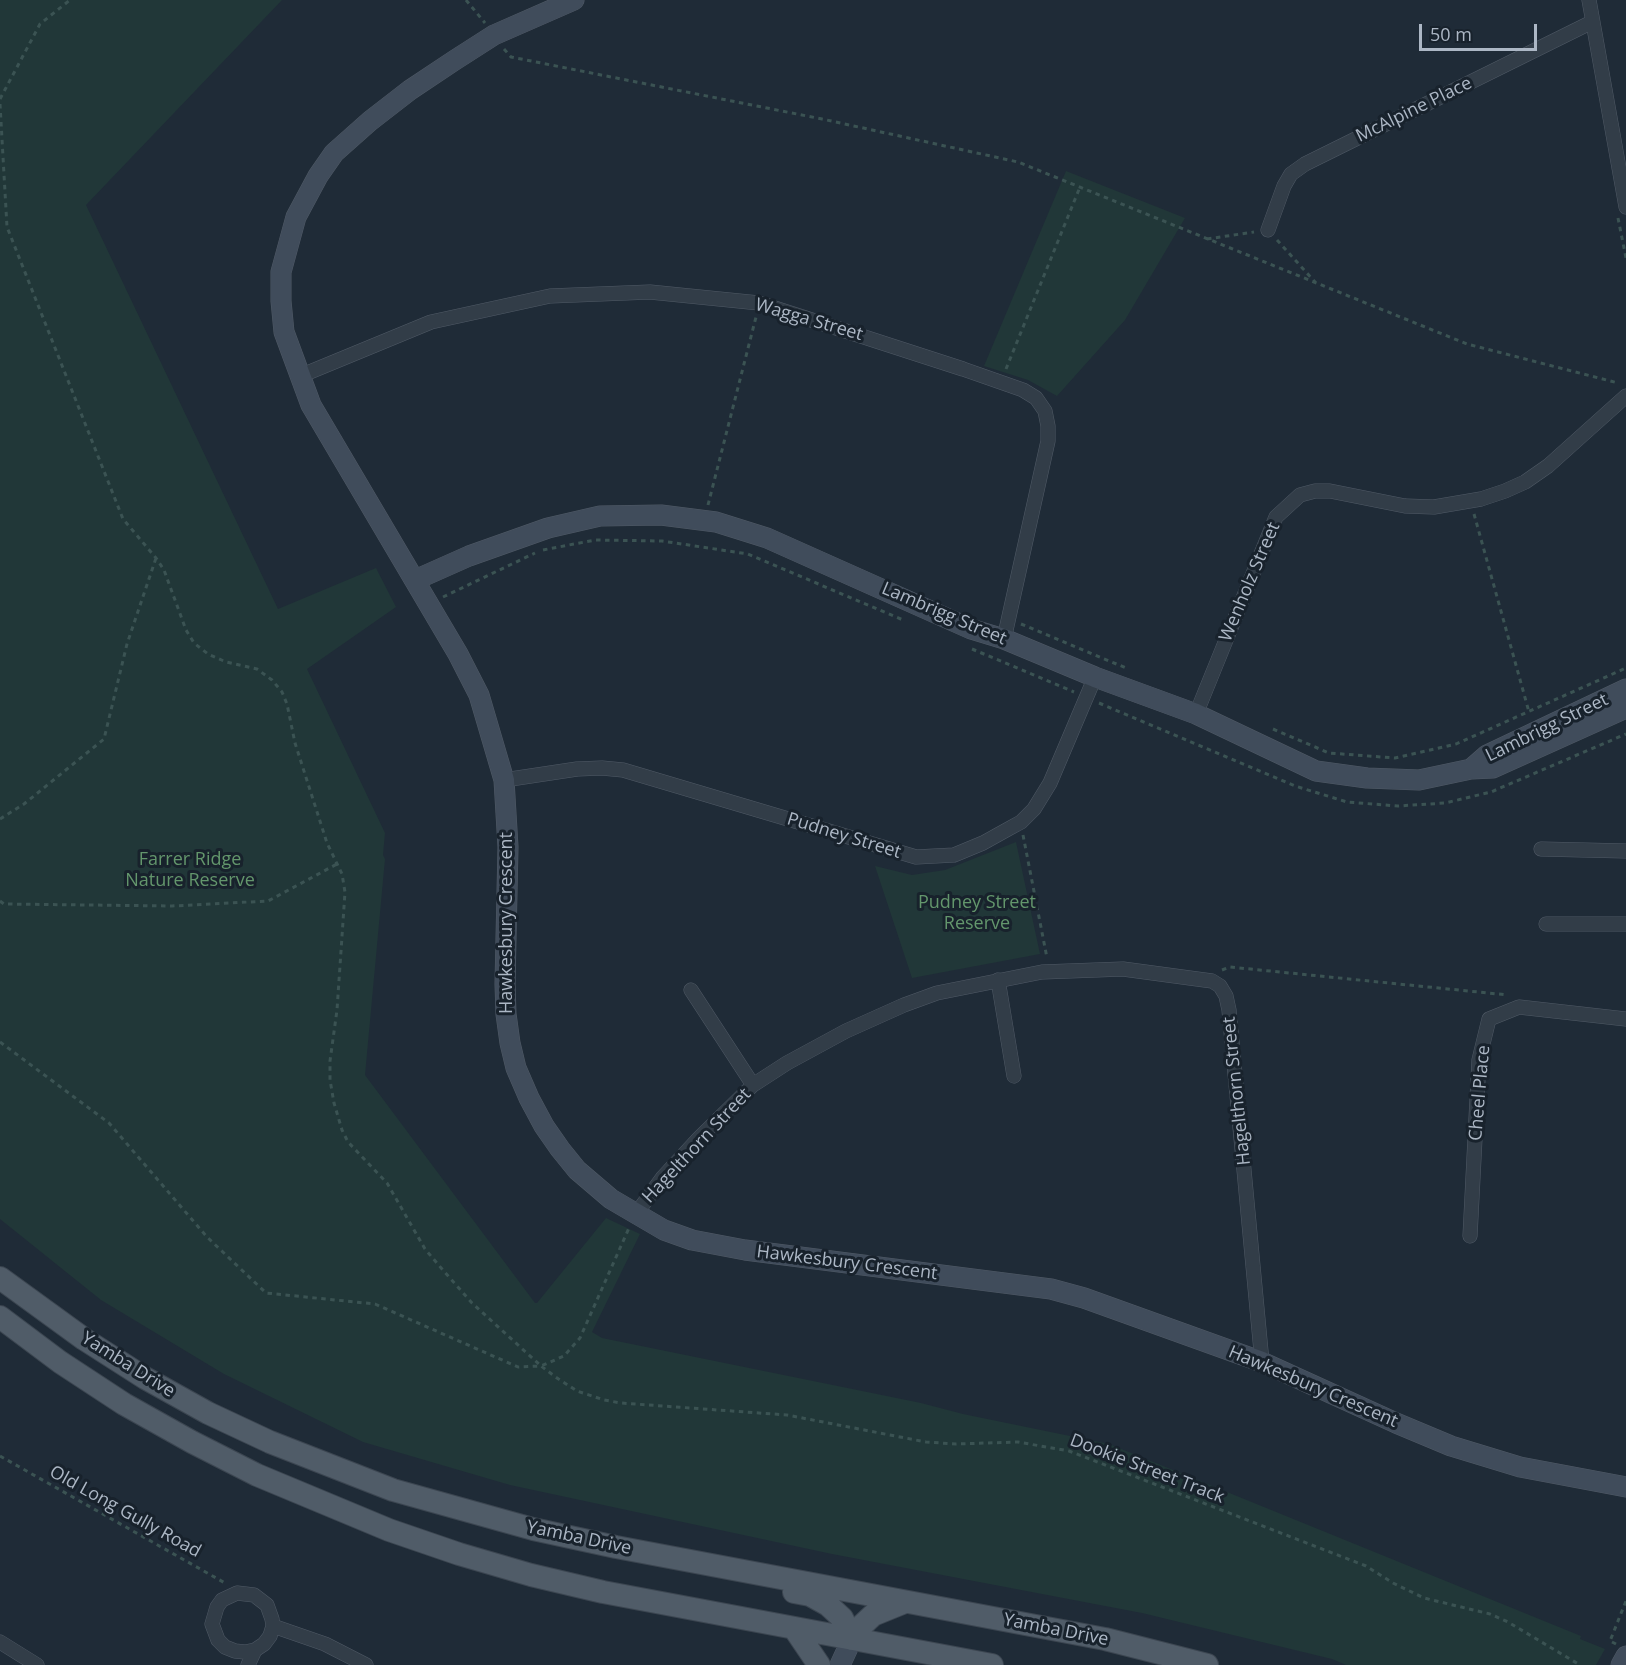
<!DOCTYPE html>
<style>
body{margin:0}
#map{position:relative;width:1626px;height:1665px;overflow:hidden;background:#1f2b37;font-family:"Open Sans",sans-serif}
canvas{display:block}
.scale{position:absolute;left:1419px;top:24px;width:118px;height:27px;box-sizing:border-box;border:3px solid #acb7c5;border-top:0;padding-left:8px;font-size:18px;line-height:21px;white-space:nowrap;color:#acb7c5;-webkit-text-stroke:4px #18222c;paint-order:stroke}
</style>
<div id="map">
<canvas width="1626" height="1665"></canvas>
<div class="scale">50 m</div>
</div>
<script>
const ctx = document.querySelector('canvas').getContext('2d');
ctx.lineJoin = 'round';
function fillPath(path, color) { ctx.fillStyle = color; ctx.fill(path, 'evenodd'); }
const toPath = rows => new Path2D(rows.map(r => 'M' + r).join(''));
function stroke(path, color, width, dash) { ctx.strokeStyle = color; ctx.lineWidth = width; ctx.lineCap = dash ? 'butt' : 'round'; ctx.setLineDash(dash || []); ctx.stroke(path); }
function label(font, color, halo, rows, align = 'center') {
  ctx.font = font + ' "Open Sans",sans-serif'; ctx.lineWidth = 6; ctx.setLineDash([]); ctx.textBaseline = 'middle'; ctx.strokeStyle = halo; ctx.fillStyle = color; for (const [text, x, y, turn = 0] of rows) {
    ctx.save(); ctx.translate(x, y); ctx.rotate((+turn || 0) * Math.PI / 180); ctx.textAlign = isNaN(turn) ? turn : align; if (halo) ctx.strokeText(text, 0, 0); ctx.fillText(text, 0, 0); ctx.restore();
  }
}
fillPath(toPath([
 [0,0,282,0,86,205,278,609,376,568,396,607,307,669,385,833,383,855,385,859,365,1075,535,1303,537,1303,606,1218,640,1234,592,1332,602,1338,921,1403,963,1414,1109,1444,1581,1636,1580,1639,1605,1649,1596,1665,1346,1665,1332,1659,1142,1613,832,1554,510,1485,363,1442,224,1374,101,1300,0,1219],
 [1066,171,1185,218,1125,320,1057,396,1028,380,984,366],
 [1016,842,1040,954,912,978,875,866,912,875,945,870]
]), '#213738');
const street = toPath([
 [1589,0,1626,207],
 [1268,230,1284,186,1291,174,1305,164,1592,22],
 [300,376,431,322,550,296,650,292,759,303,963,369,1023,390,1036,398,1045,411,1048,426,1048,441,1004,639],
 [1196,714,1276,517,1300,495,1315,491,1330,491,1405,506,1434,507,1481,499,1505,491,1525,482,1548,466,1626,396],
 [504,780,577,769,602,768,623,770,916,857,954,855,983,843,1010,828,1021,822,1034,809,1050,783,1095,677],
 [1541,849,1626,851],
 [1546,924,1626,924],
 [998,980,1014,1076],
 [691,990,753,1085],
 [636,1214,663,1177,699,1138,753,1085,787,1063,846,1031,904,1005,937,993,1042,972,1123,969,1212,981,1220,986,1226,996,1229,1010,1262,1362],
 [1470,1236,1479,1060,1489,1019,1519,1007,1626,1019],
 [0,1642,37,1665],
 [255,1650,245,1652,235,1651,225,1647,218,1640,212,1624,217,1607,222,1600,237,1593,254,1595,267,1605,272,1619,273,1626],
 [248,1665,255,1650,264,1644,270,1636,273,1626,325,1644,366,1665]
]);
const secondary = toPath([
 [574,0,494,35,455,60,410,90,370,121,334,153,318,176,296,217,281,272,281,301,284,332,311,405,458,654,479,695,504,780,508,847,505,984,506,1014,510,1043,516,1068,529,1098,544,1126,560,1149,577,1170,611,1199,664,1230,692,1240,745,1250,1051,1289,1084,1298,1262,1362,1396,1423,1451,1446,1520,1467,1626,1487],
 [415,580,469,556,548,528,600,516,661,515,716,522,767,538,971,629,1004,639,1095,677,1196,714,1316,771,1367,778,1419,780,1471,769,1493,768,1626,708],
 [1471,769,1487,755,1626,689],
 [840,1665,852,1639],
 [1621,1665,1626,1656]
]);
const primary = toPath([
 [0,1278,84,1339,145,1378,208,1413,270,1442,393,1490,533,1529,616,1547,1105,1639,1207,1665],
 [0,1317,60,1362,124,1404,192,1442,257,1475,389,1530,459,1554,531,1575,603,1592,992,1665],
 [794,1592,810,1595,828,1605,842,1618,852,1639],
 [794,1628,819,1665],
 [852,1639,856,1631,873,1615,905,1602]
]);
stroke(street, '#505a66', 15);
stroke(secondary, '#505a66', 21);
stroke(primary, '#3c4651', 24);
stroke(toPath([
 [466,0,485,23],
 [504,49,511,57,822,119,1018,162,1467,344,1618,383],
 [0,99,40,24,70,0],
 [0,104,7,227,123,519,156,558,164,570,186,630,194,643,208,654,226,662,257,669,272,680,282,692,287,704,295,743,327,843,342,874,345,892,337,1010,330,1061,330,1080,334,1103,342,1130,348,1142,387,1183,425,1249,442,1269,472,1303,541,1366,564,1356,580,1338,629,1228],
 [1618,218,1626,258],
 [1207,239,1254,232],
 [1277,240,1315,282],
 [1006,369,1080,187],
 [708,505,756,317],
 [1474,514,1529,712],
 [543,550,595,540,662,541,748,554,903,620],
 [443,597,535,553],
 [1021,624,1126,668],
 [972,649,1074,692],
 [1099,703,1295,786,1347,802,1398,806,1445,803,1491,792,1626,734],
 [1273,729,1329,753,1395,758,1456,744,1626,668],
 [0,819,24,804,104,739,127,644,156,558],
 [1023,835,1047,958],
 [0,901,4,904,172,906,268,901,337,864],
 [1222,970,1230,967,1508,995],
 [0,1042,109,1123,207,1237,266,1293,375,1304,518,1367,541,1366,557,1378,577,1391,604,1400,621,1403,787,1415,926,1442,956,1444,1018,1442,1069,1451,1366,1566,1393,1583,1424,1598,1490,1614,1508,1622,1580,1665],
 [0,1456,225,1583],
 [1616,1644,1610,1641,1626,1601]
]), '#3b5353', 3, [4.5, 4.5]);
stroke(street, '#323d48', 14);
stroke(secondary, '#404c5b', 20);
stroke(primary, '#505c68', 22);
label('18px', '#acb7c5', '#18222c', [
 ["McAlpine Place",1414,110,-26],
 ["Wagga Street",809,320,16],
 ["Wenholz Street",1250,582,-67],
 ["Lambrigg Street",944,614,23],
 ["Lambrigg Street",1547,728,-26],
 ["Pudney Street",844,836,17],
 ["Hawkesbury Crescent",507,923,-90],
 ["Hagelthorn Street",1237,1091,-96],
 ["Cheel Place",1480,1093,-85],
 ["Hagelthorn Street",697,1146,-47],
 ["Hawkesbury Crescent",847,1263,7],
 ["Yamba Drive",128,1365,32],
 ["Hawkesbury Crescent",1313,1387,23],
 ["Dookie Street Track",1147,1469,21],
 ["Old Long Gully Road",125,1512,29],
 ["Yamba Drive",579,1538,12],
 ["Yamba Drive",1056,1630,11]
]);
label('18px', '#63966c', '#18222c', [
 ["Farrer Ridge",190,860],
 ["Nature Reserve",190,881],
 ["Pudney Street",977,903],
 ["Reserve",977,924]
]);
</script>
